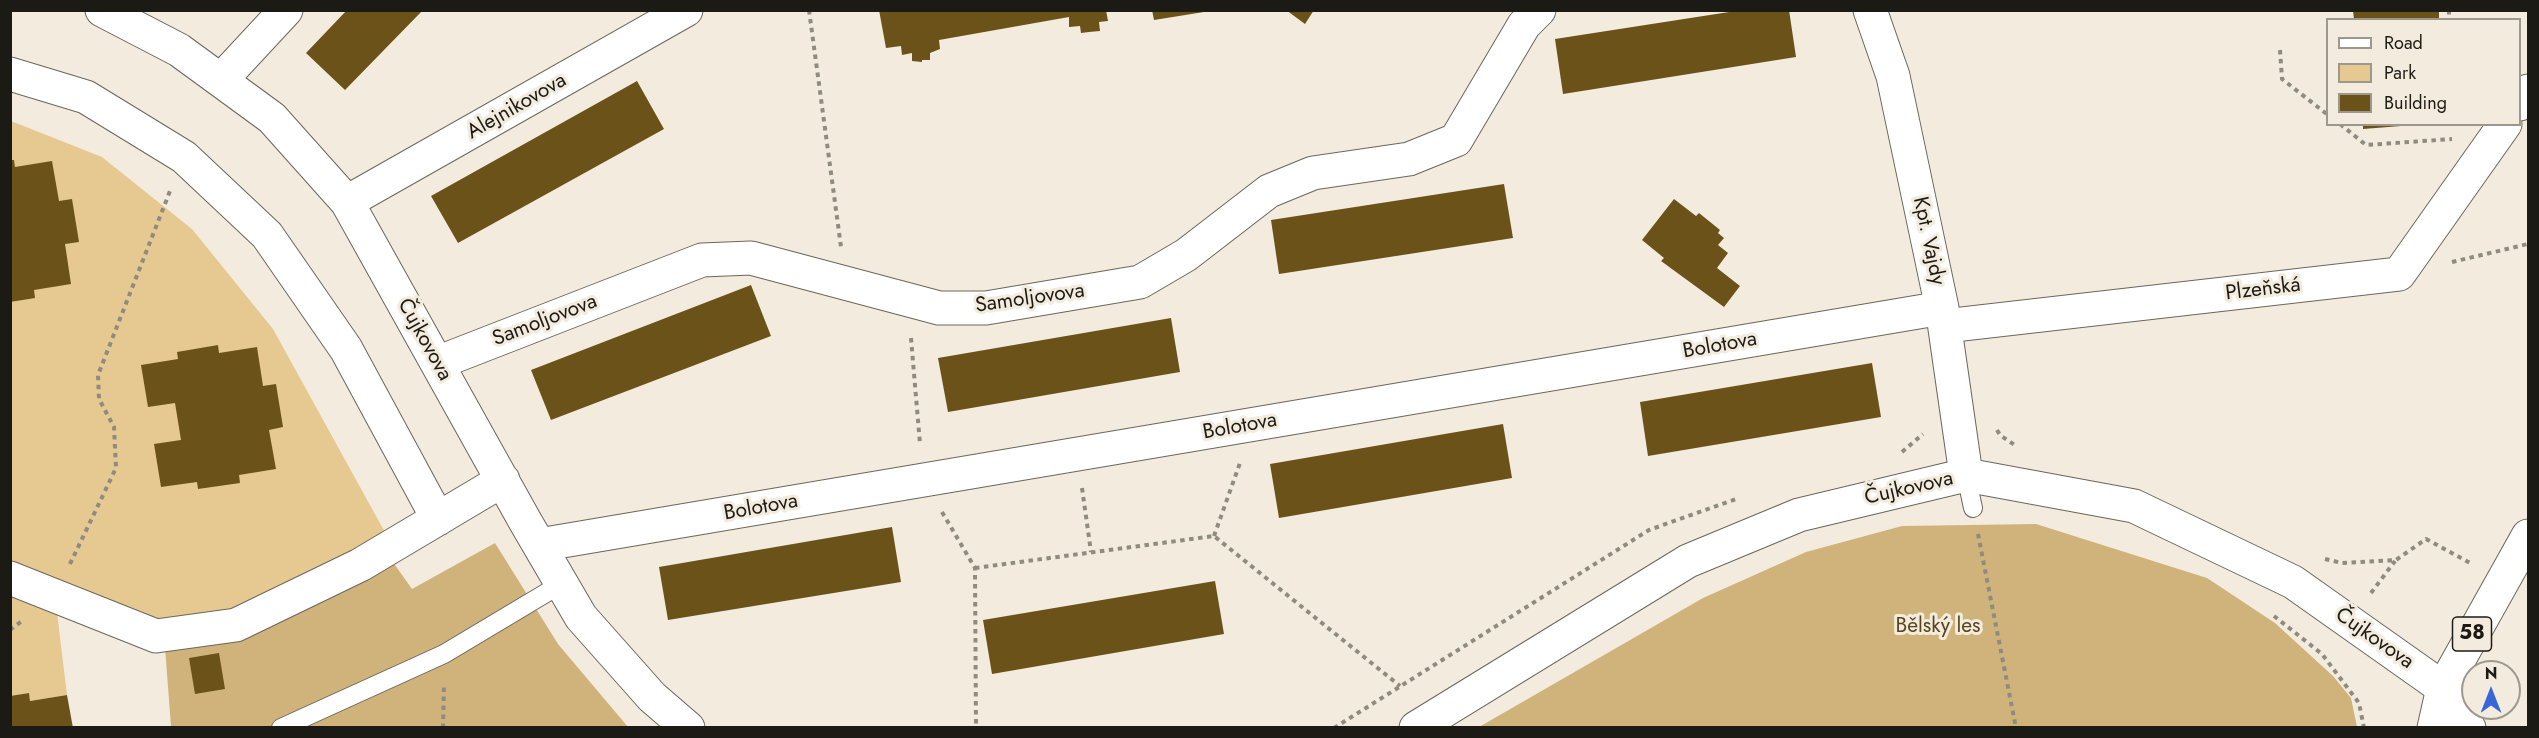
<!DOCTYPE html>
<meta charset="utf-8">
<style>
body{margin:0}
#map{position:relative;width:2539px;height:738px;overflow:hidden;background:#f3ecde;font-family:Jost,sans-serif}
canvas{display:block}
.frame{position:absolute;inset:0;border:12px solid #1c1a15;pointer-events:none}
.legend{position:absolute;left:2326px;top:18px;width:195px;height:108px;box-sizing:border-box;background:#f3ecde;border:2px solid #9d988e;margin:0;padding:8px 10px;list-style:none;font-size:18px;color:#1c1a15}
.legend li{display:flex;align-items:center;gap:12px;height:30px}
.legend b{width:30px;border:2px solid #9d988e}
.north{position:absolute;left:2461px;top:660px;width:60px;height:60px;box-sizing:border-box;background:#f3ecde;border:2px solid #9d988e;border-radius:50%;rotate:0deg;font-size:16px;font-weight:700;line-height:24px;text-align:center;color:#1c1a15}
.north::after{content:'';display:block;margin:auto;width:21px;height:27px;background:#3966d7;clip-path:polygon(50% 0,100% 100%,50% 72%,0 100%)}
</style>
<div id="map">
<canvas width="2539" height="738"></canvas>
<div class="frame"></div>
<ul class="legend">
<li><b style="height:8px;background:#fff"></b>Road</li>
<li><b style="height:16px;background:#e5c991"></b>Park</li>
<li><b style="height:16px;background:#6b5219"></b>Building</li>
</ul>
<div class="north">N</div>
</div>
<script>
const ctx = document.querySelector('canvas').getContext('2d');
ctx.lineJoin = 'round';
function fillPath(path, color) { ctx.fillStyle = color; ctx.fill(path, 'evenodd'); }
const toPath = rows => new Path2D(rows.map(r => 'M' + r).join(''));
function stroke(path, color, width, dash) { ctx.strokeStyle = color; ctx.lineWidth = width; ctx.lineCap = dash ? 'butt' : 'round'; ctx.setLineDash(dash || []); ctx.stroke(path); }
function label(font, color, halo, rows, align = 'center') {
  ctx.font = font + ' Jost,sans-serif'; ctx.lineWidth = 6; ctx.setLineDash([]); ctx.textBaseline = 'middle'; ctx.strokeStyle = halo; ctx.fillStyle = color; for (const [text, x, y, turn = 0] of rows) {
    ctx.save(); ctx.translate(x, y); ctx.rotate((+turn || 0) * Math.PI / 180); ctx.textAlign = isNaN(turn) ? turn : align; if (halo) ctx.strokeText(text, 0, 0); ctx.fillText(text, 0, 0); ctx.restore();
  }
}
fillPath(toPath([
 [11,121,102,157,192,229,273,329,392,545,360,565,156,636,55,596,67,695,30,701,29,693,11,696]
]), '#e5c991');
fillPath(toPath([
 [2036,524,2207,578,2275,623,2333,676,2351,698,2357,727,1479,727,1703,598,1806,552,1902,526],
 [495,543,558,644,628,727,171,727,165,647,390,558,412,589]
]), '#cfb37b');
fillPath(toPath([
 [347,10,423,10,345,90,306,53],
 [879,10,1106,10,1108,21,1099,22,1100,31,1089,32,1081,33,1080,26,1069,27,1069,17,939,40,940,49,930,53,930,60,922,60,922,62,912,61,912,53,902,55,901,46,886,48],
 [1152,10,1204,10,1204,12,1154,20],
 [1286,10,1314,10,1305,24],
 [1742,10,1789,10,1796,57,1563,94,1555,39],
 [2353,10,2439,10,2439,20,2354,20],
 [637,81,664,129,458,243,431,196],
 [2363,124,2401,124,2401,126,2363,129],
 [10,160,14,160,15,167,52,161,59,201,72,199,79,242,65,244,71,284,34,290,35,298,10,302],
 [1504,184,1513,238,1279,274,1271,220],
 [1674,199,1696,216,1699,213,1720,230,1718,233,1724,238,1718,245,1728,253,1717,268,1740,286,1724,307,1661,261,1664,258,1642,240],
 [751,285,771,336,551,420,531,370],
 [1171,318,1180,372,948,412,938,358],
 [218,345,219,353,257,347,263,386,276,384,283,427,269,430,276,469,239,475,240,483,198,489,197,482,161,487,154,444,181,440,175,403,148,407,141,365,178,359,177,352],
 [1872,363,1881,417,1648,456,1640,402],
 [1503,424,1512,478,1279,518,1270,464],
 [892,527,901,582,668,620,659,567],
 [1215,581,1224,634,992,674,983,620],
 [219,653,225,689,195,694,189,658],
 [29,693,30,701,67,695,73,728,10,728,10,696]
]), '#6b5219');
const lane = toPath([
 [1966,475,1973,508],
 [281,728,444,654,561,584]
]);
const street = toPath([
 [102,10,179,50,272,118,347,202,525,521,581,617,652,697,688,728],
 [1870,10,1893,76,1942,308,1966,475],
 [10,74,86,97,184,157,267,235,346,349,438,519],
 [221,80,286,10],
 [2520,104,2528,91],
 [347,202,686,10],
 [1945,326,2399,274,2505,124],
 [437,363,702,260,751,258,939,308,986,308,1140,282,1186,255,1269,191,1313,173,1409,159,1456,140,1524,25,1539,10],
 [539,545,1942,308],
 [10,578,156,636,236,625,360,565,503,480],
 [1416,728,1688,561,1799,515,1966,475,2134,506,2293,582,2443,688,2469,728]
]);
const primary = toPath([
 [2434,728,2443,688,2528,536]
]);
stroke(lane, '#6c665b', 20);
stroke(street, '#6c665b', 35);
stroke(primary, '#6c665b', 35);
stroke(toPath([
 [809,10,841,247],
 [2449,10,2449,20],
 [2280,50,2282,79,2328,115],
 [2340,124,2366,145,2452,139],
 [2452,262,2528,244],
 [911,338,920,444],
 [1997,430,2000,435,2016,446],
 [1902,452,1923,434],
 [1082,488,1091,552],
 [942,512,975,568,976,728],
 [1978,534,2016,728],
 [1214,536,1240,463],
 [2325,559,2342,563,2396,560,2426,539,2472,564],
 [70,564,116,468,114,427,99,399,98,375,170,191],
 [975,568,1214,536,1400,686],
 [2371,593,2395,561],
 [2274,616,2322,654,2359,703,2364,728],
 [10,630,22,621],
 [443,728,444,684],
 [1334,728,1649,530,1736,499]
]), '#8f8b81', 4, [4.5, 4.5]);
stroke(lane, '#fff', 18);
stroke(street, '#fff', 33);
stroke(primary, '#fff', 33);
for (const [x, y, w] of [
 [2472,634,39]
]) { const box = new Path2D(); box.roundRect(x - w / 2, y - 17, w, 34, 4.5); ctx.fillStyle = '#f3ecde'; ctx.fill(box); stroke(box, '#1c1a15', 1.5); }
label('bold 20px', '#1c1a15', null, [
 ["58",2472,634]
]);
label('21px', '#1c1a15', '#f3ecde', [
 ["Alejnikovova",517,107,-30],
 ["Kpt. Vajdy",1928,241,78],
 ["Plzeňská",2263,290,-7],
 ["Samoljovova",1030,299,-8],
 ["Samoljovova",545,321,-21],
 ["Čujkovova",424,340,61],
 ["Bolotova",1720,346,-10],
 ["Bolotova",1240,427,-10],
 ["Čujkovova",1909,489,-13],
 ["Bolotova",761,508,-10],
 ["Čujkovova",2374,639,35]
]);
label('21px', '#584519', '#f3ecde', [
 ["Bělský les",1938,627]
]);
</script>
